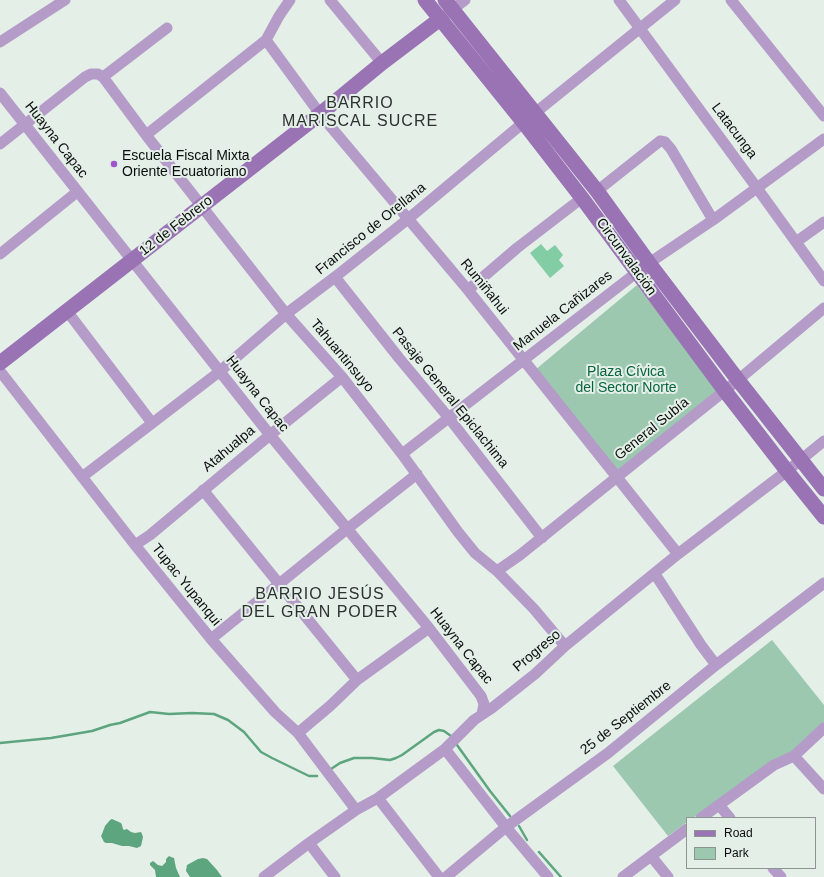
<!DOCTYPE html>
<meta charset="utf-8">
<style>
body{margin:0}
#map{position:relative;width:824px;height:877px;overflow:hidden;background:#e4efe8;font-family:Arial,sans-serif}
canvas{display:block}
.legend{position:absolute;left:686px;top:817px;width:130px;height:52px;box-sizing:border-box;background:#e4efe8;border:1px solid #8d9590;margin:0;padding:5px 7px;list-style:none;font-size:12px;color:#0b0e0c}
.legend li{display:flex;align-items:center;gap:8px;height:20px}
.legend b{width:20px;border:1px solid #8d9590}
</style>
<div id="map">
<canvas width="824" height="877"></canvas>
<ul class="legend">
<li><b style="height:5px;background:#9a73b4"></b>Road</li>
<li><b style="height:11px;background:#9bc8ae"></b>Park</li>
</ul>
</div>
<script>
const ctx = document.querySelector('canvas').getContext('2d');
ctx.lineJoin = 'round';
function fillPath(path, color) { ctx.fillStyle = color; ctx.fill(path, 'evenodd'); }
const toPath = rows => new Path2D(rows.map(r => 'M' + r).join(''));
function stroke(path, color, width, dash) { ctx.strokeStyle = color; ctx.lineWidth = width; ctx.lineCap = dash ? 'butt' : 'round'; ctx.setLineDash(dash || []); ctx.stroke(path); }
function label(font, color, halo, rows, align = 'center') {
  ctx.font = font + ' Arial,sans-serif'; ctx.lineWidth = 4; ctx.setLineDash([]); ctx.textBaseline = 'middle'; ctx.strokeStyle = halo; ctx.fillStyle = color; for (const [text, x, y, turn = 0] of rows) {
    ctx.save(); ctx.translate(x, y); ctx.rotate((+turn || 0) * Math.PI / 180); ctx.textAlign = isNaN(turn) ? turn : align; if (halo) ctx.strokeText(text, 0, 0); ctx.fillText(text, 0, 0); ctx.restore();
  }
}
fillPath(toPath([
 [637,285,718,392,618,474,535,370],
 [772,640,824,705,824,728,787,759,771,762,693,818,687,818,687,822,668,836,613,766]
]), '#9bc8ae');
fillPath(toPath([
 [541,244,547,251,555,245,563,255,559,260,564,266,550,278,530,253]
]), '#83cda4');
fillPath(toPath([
 [112,819,121,823,122,825,123,829,124,830,127,829,131,832,135,833,141,832,142,834,143,837,141,846,137,848,129,846,122,846,112,843,106,843,104,842,101,836,102,834,105,826,110,820],
 [169,856,171,857,174,858,176,868,180,877,156,877,155,870,150,865,150,863,153,861,158,865,162,866,166,862,166,859],
 [203,858,207,859,217,870,222,877,190,877,186,871,187,865,198,859]
]), '#5da57f');
stroke(toPath([
 [0,743,51,738,92,731,110,725,120,723,150,712,169,714,192,713,214,714,228,720,244,732,261,752,272,758,309,776,317,776],
 [457,745,490,791,510,816],
 [331,769,340,763,354,758,372,758,390,760,396,758,402,755,434,732,439,730,444,731,451,736],
 [519,826,527,840],
 [539,852,561,877]
]), '#5da57f', 2.5);
stroke(toPath([
 [330,0,382,63],
 [619,0,757,188,824,281],
 [731,0,824,116],
 [447,14,465,0],
 [266,40,320,114,468,290,678,554],
 [0,42,65,0],
 [103,77,167,28],
 [0,93,270,435,429,628,481,696,484,704,482,714],
 [146,135,266,40,279,16,290,0],
 [0,144,85,77,91,74,98,74,103,77,146,135,286,314,342,377,402,454,458,532,475,553,497,571,534,609,565,646],
 [597,191,660,141,665,142,671,149,713,220],
 [796,242,824,222],
 [0,254,77,192],
 [335,277,399,358,449,418,542,538],
 [468,290,517,248,582,198],
 [67,311,152,423],
 [0,371,135,545,211,639,275,712,298,733,356,810],
 [402,454,649,263,713,220,824,139],
 [82,477,219,372,286,314,335,277,408,219,535,113,675,0],
 [203,490,357,680],
 [135,545,150,535,270,435,342,377],
 [497,571,520,555,617,477,738,380,824,308],
 [655,574,701,645,716,665],
 [211,639,347,529,417,474],
 [298,733,330,706,357,680,429,628],
 [445,749,506,827,548,877],
 [794,756,824,789],
 [378,798,439,877],
 [719,805,730,818],
 [701,818,774,765,794,756,824,728],
 [309,843,335,877],
 [651,856,668,877],
 [773,868,781,877],
 [264,877,309,843,356,810,378,798,445,749,474,720,492,708,535,674,565,646,678,554,787,471,824,441],
 [446,877,506,827,608,753,716,665,824,583],
 [623,877,687,829]
]), '#b59bc8', 11);
stroke(toPath([
 [425,0,524,123,582,198,725,391,787,471,824,517],
 [445,0,597,191,649,263,738,380,824,489],
 [0,363,320,114,382,63,440,19]
]), '#9a73b4', 15);
for (const [x, y, r, color] of [
 [114,164,4,"#9e55c9"]
]) { const dot = new Path2D(); dot.arc(x, y, r, 0, 2 * Math.PI); ctx.fillStyle = color; ctx.fill(dot); stroke(dot, '#e4efe8', 1.5); }
label('14px', '#0b0e0c', '#e4efe8', [
 ["Latacunga",734,131,53],
 ["Huayna Capac",56,140,52],
 ["12 de Febrero",176,226,-38],
 ["Francisco de Orellana",371,229,-39],
 ["Circunvalación",626,257,54],
 ["Rumiñahui",484,287,51],
 ["Manuela Cañizares",563,311,-38],
 ["Tahuantinsuyo",342,356,50],
 ["Huayna Capac",257,394,52],
 ["Pasaje General Epiclachima",450,398,51],
 ["General Subía",652,429,-39],
 ["Atahualpa",229,449,-40],
 ["Tupac Yupanqui",186,585,51],
 ["Huayna Capac",461,646,52],
 ["Progreso",537,651,-40],
 ["25 de Septiembre",626,718,-38]
]);
label('14px', '#0b0e0c', '#e4efe8', [
 ["Escuela Fiscal Mixta",122,156],
 ["Oriente Ecuatoriano",122,172]
], 'left');
label('14px', '#08643f', '#e4efe8', [
 ["Plaza Cívica",626,372],
 ["del Sector Norte",626,388]
]);
ctx.letterSpacing = '1px';
label('16px', '#2b332e', '#e4efe8', [
 ["BARRIO",360,104],
 ["MARISCAL SUCRE",360,122],
 ["BARRIO JESÚS",320,595],
 ["DEL GRAN PODER",320,613]
]);
ctx.letterSpacing = '0px';
</script>
